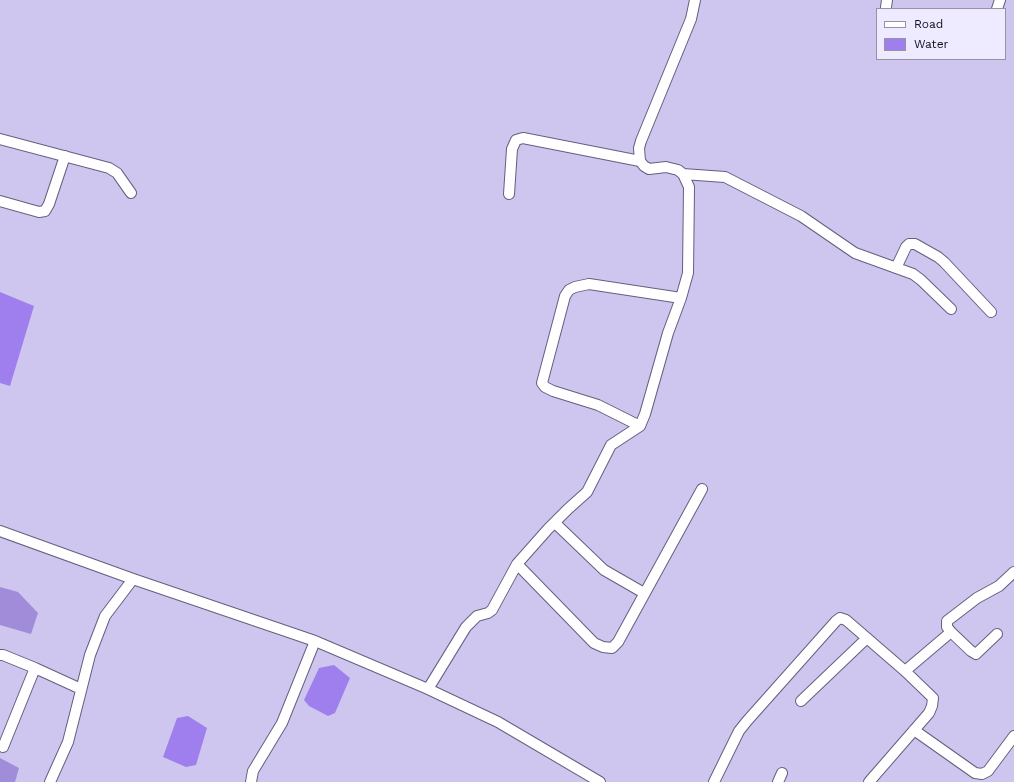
<!DOCTYPE html>
<style>
body{margin:0}
#map{position:relative;width:1014px;height:782px;overflow:hidden;background:#cec6ee;font-family:"Work Sans",sans-serif}
canvas{display:block}
.legend{position:absolute;left:876px;top:8px;width:130px;height:52px;box-sizing:border-box;background:#eeeaff;border:1px solid #9692a4;margin:0;padding:5px 7px;list-style:none;font-size:12px;color:#110d1b}
.legend li{display:flex;align-items:center;gap:8px;height:20px}
.legend b{width:20px;border:1px solid #9692a4}
</style>
<div id="map">
<canvas width="1014" height="782"></canvas>
<ul class="legend">
<li><b style="height:5px;background:#fff"></b>Road</li>
<li><b style="height:11px;background:#9f7fee"></b>Water</li>
</ul>
</div>
<script>
const ctx = document.querySelector('canvas').getContext('2d');
ctx.lineJoin = 'round';
function fillPath(path, color) { ctx.fillStyle = color; ctx.fill(path, 'evenodd'); }
const toPath = rows => new Path2D(rows.map(r => 'M' + r).join(''));
function stroke(path, color, width, dash) { ctx.strokeStyle = color; ctx.lineWidth = width; ctx.lineCap = dash ? 'butt' : 'round'; ctx.setLineDash(dash || []); ctx.stroke(path); }
fillPath(toPath([
 [0,587,18,592,38,613,31,634,0,625],
 [0,758,19,768,15,782,0,782]
]), '#a08cd9');
fillPath(toPath([
 [0,292,34,306,10,386,0,383],
 [334,665,350,678,335,713,328,716,309,706,304,700,319,668],
 [188,716,207,728,196,765,186,767,163,757,177,718]
]), '#9f7fee');
const minor = toPath([
 [886,7,887,0],
 [997,9,1000,0],
 [0,139,109,168,117,173,131,193],
 [683,174,725,177,801,216,855,253,913,274,921,280,951,309],
 [509,194,512,149,516,140,523,138,640,161],
 [0,201,39,212,45,211,49,204,65,156],
 [896,268,906,247,909,244,915,244,938,257,944,262,991,312],
 [640,426,598,405,553,391,545,387,542,383,565,296,569,290,575,287,589,284,681,298],
 [555,523,604,570,644,593],
 [0,531,133,579,315,641,428,689,498,722,600,782],
 [517,564,594,643,603,647,612,648,618,642,702,489],
 [951,632,971,651,976,654,997,634],
 [0,655,3,655,35,668,81,689],
 [905,671,951,632,947,627,947,621,977,598,999,586,1014,572],
 [428,689,466,627,477,616,488,613,492,610,517,564,548,529,568,509,587,492,611,445,640,426,645,414,668,333,681,298,688,273,689,187,683,174,678,170,666,167,649,169,644,166,640,161,639,148,641,141,691,19,695,0],
 [801,701,867,638],
 [914,730,975,773,982,774,988,771,1014,736],
 [3,747,35,668],
 [50,782,68,742,90,655,105,616,133,579],
 [251,782,253,771,282,723,315,641],
 [714,782,739,731,747,721,836,621,840,618,846,620,905,671,933,698,932,706,929,713,869,782],
 [778,782,782,773]
]);
stroke(minor, '#665e81', 12);
stroke(minor, '#fff', 10);
</script>
